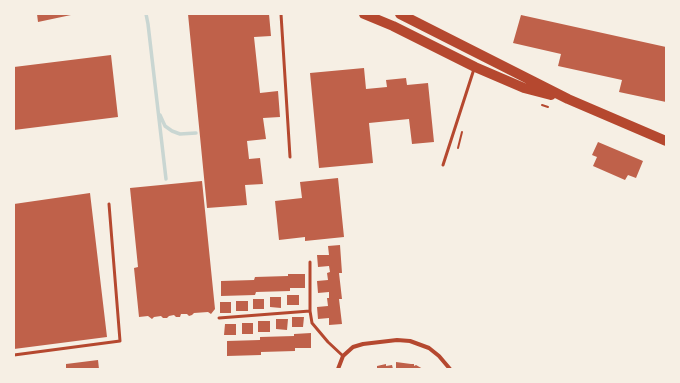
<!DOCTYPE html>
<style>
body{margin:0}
#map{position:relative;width:680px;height:383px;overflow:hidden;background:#f6efe4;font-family:"Playfair Display",serif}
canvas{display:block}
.frame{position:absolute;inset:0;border:15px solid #f6efe4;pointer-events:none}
</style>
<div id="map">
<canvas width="680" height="383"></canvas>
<div class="frame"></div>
</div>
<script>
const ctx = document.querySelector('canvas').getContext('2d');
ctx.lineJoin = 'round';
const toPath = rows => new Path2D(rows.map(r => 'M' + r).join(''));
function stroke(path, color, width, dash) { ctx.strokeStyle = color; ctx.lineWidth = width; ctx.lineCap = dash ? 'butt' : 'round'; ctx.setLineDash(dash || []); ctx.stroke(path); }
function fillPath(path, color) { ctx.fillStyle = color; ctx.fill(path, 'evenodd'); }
stroke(toPath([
 [146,14,148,24,166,179],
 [160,115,165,126,172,131,180,134,196,133]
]), '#c9d6d2', 3.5);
fillPath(toPath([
 [37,14,71,14,71,15,38,22],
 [188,14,269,14,271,36,254,37,260,93,278,91,280,117,263,118,266,139,247,141,249,159,260,158,263,184,245,185,247,205,207,208],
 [521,15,666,47,666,102,619,92,622,80,558,66,561,54,513,43],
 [111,55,118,117,14,130,14,67],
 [364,68,366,89,387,87,386,80,406,78,407,85,428,83,434,142,412,144,409,119,369,123,373,163,319,168,310,73],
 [598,142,643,161,636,178,628,175,625,180,593,166,597,157,592,155],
 [338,178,344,237,305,241,305,237,279,240,275,201,302,198,300,182],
 [202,181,215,309,211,314,208,312,194,313,192,315,189,316,187,314,181,314,180,317,176,317,174,315,169,316,167,318,163,318,161,316,154,317,152,319,148,316,139,317,134,268,138,267,130,188],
 [90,193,107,337,14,349,14,204],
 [340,245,342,273,339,273,342,299,339,299,342,324,329,325,329,318,318,319,317,307,328,306,327,298,329,298,329,292,318,293,317,281,328,280,327,273,330,272,329,266,318,267,317,255,329,255,328,246],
 [288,274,305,274,305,288,290,288,290,291,256,292,255,295,221,296,221,281,254,280,255,277,288,276],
 [287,295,299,295,299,305,287,305],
 [270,297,281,297,281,308,270,307],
 [253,299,264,299,264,309,253,309],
 [236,301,248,301,248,311,236,311],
 [220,302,231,302,231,313,220,313],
 [292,317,304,317,303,327,292,327],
 [276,319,288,319,287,330,276,329],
 [258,321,270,321,270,332,258,332],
 [242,323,253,323,253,334,242,334],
 [225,324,236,324,236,335,224,335],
 [311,333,311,348,295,348,295,351,261,352,261,355,227,356,227,341,260,340,260,337,294,336,294,334],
 [98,360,99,369,66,369,66,364],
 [396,362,411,364,414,364,414,366,416,365,423,369,396,369],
 [386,364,386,366,392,365,393,369,377,369,377,366]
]), '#bf614a');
stroke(toPath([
 [542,105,548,107],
 [458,148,462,132]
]), '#b5482f', 2);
stroke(toPath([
 [281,14,290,157],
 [443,165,474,69],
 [310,311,312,323,328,342,343,356],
 [219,318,310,311,310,262],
 [14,355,120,341,109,204]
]), '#b5482f', 3);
stroke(toPath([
 [338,369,343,356,353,347,363,344,397,340,410,341,429,348,439,356,450,369]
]), '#b5482f', 4);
stroke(toPath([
 [364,14,393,26,475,67,524,88,551,95],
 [400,14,568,99,666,141]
]), '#b5482f', 10);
</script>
